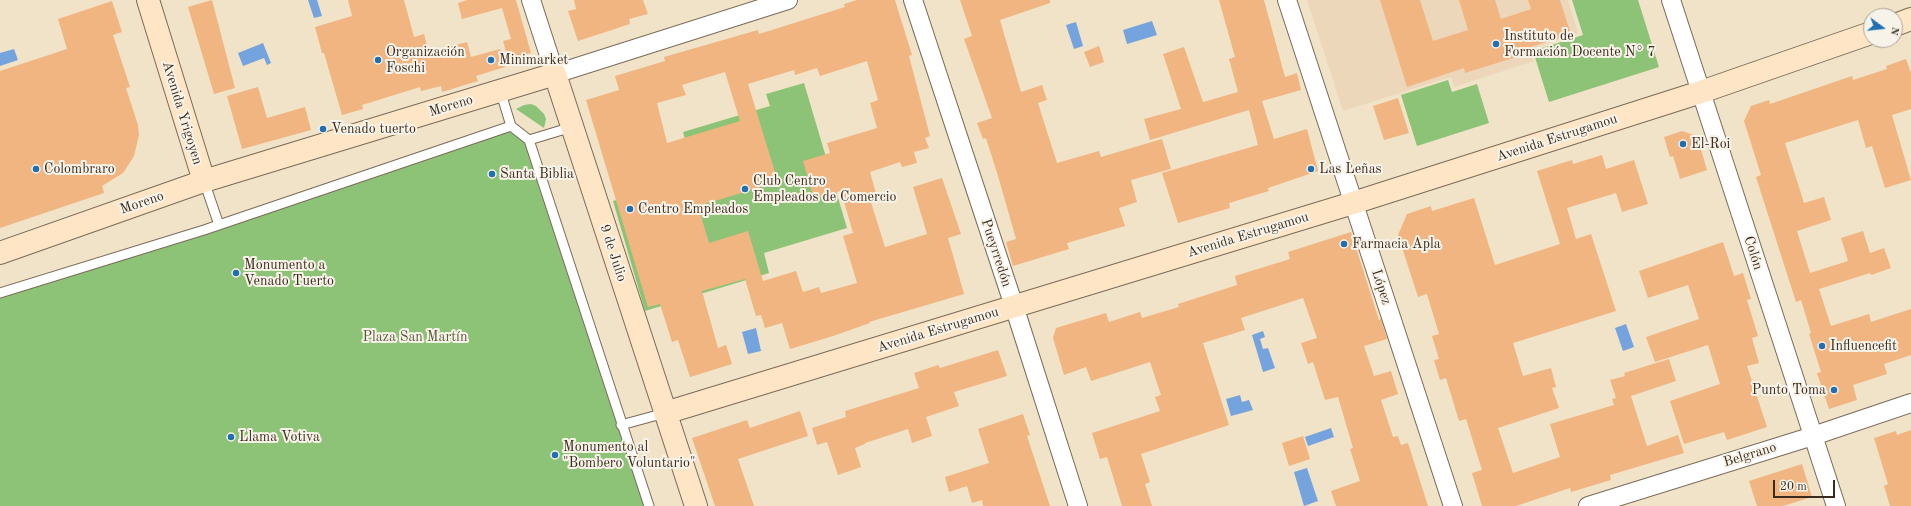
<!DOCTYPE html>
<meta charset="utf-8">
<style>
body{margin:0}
#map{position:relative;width:1911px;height:506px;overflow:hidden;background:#f0e3c7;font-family:"Old Standard TT",serif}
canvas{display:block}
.north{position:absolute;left:1863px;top:8px;width:40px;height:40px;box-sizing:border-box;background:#f7f3e8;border:1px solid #aca397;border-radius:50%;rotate:105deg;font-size:11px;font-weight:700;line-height:16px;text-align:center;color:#3b2a1e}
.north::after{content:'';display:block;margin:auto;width:14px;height:18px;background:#1f6fb2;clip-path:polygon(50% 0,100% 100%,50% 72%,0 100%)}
.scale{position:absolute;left:1773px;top:480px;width:62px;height:18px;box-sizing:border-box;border:2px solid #3b2a1e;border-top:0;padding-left:5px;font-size:12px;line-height:14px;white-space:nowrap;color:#3b2a1e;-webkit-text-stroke:3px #f7f3e8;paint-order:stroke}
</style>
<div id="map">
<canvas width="1911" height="506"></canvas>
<div class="north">N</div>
<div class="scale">20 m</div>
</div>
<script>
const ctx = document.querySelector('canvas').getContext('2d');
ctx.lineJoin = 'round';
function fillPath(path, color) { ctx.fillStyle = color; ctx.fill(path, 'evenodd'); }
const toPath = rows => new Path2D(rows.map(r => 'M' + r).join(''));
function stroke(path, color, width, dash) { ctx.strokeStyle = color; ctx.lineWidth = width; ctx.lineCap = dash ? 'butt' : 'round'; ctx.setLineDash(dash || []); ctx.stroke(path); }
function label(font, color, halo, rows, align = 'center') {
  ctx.font = font + ' "Old Standard TT",serif'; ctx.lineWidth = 4; ctx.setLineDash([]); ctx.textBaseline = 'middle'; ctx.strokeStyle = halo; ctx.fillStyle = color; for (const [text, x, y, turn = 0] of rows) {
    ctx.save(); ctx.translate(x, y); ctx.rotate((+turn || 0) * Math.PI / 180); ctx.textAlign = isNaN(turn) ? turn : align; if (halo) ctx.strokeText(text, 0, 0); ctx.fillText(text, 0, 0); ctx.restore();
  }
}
fillPath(toPath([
 [1307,0,1568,0,1578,33,1530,49,1534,61,1454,87,1451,77,1343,111]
]), '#edd7ba');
fillPath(toPath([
 [1572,0,1638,0,1659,67,1549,102,1533,51,1583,35],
 [1448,80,1452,92,1477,84,1489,123,1417,146,1401,95],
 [804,83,847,228,764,253,769,273,645,311,613,201,695,176,683,132,770,106,766,94],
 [531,104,536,106,544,114,546,119,544,128,516,109,524,105],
 [511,126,529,140,649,506,0,506,0,293]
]), '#8dc376');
fillPath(toPath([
 [308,0,317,0,322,16,314,18],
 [1152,21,1157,35,1127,44,1123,30],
 [1076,22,1083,46,1074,49,1066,25],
 [263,43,271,63,267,65,264,58,243,66,238,53],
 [14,49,18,60,0,66,0,53],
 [1626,324,1634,347,1623,351,1615,328],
 [756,328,761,351,748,354,742,332],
 [1263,331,1265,337,1260,339,1263,349,1268,348,1275,368,1263,372,1252,335],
 [1240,395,1242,402,1249,400,1253,410,1231,416,1226,399],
 [1331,428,1334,437,1308,446,1305,437],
 [1307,468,1318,501,1304,506,1294,472]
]), '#74a3de');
fillPath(toPath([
 [212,0,235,88,214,94,188,7],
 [348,0,404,0,414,37,424,34,429,52,467,42,471,57,500,49,505,67,476,76,478,81,442,92,441,86,421,91,420,87,362,105,363,109,342,115,324,53,322,53,315,27,352,16],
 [467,0,516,0,531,53,508,59,503,41,511,39,502,8,462,19,458,3],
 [574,0,643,0,648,14,629,19,630,24,578,41,568,11,576,9],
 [857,0,895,0,912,55,909,56,930,136,925,138,929,148,914,152,917,163,902,167,900,162,870,172,877,197,870,199,885,247,927,234,913,187,942,178,961,234,948,238,964,294,869,322,870,323,833,336,790,349,782,323,765,328,761,315,756,316,745,279,702,291,718,348,726,345,732,364,690,377,678,340,672,342,660,304,648,307,586,100,619,90,615,76,665,61,664,57,758,30,759,34,845,7,844,4],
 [867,61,878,100,870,103,877,128,827,143,830,153,803,161,814,199,841,191,853,233,843,236,857,283,821,293,819,287,803,292,796,271,763,281,748,231,709,243,698,206,778,182,748,84,794,70,795,75,817,68,820,76],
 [725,72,740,121,667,143,657,103,686,95,682,85],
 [960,0,1050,0,1050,3,1000,20,1021,92,1042,85,1047,100,1038,103,1057,163,1099,151,1101,157,1162,139,1171,169,1131,180,1137,202,1119,208,1125,226,1067,243,1069,249,1013,266,1006,242,1016,239,998,176,986,138,983,139,977,123,992,118,964,39,972,36],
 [1219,0,1264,0,1285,77,1297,73,1301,90,1262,101,1274,139,1307,129,1318,171,1268,188,1269,191,1229,203,1230,208,1178,223,1162,173,1258,145,1249,110,1150,140,1144,119,1181,109,1163,54,1184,47,1203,102,1238,92,1229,59,1235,57],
 [1380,0,1420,0,1433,41,1468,30,1459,0,1495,0,1501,19,1531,9,1528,0,1560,0,1571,34,1527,48,1529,53,1465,73,1464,68,1407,87],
 [112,1,122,32,113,35,130,87,126,88,138,125,139,135,134,156,123,173,102,186,104,193,0,228,0,71,67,49,58,19],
 [1099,46,1104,62,1090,67,1084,52],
 [1906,59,1911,73,1911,109,1892,115,1911,180,1885,188,1872,146,1866,148,1858,120,1785,143,1804,203,1824,197,1831,220,1797,231,1810,273,1848,261,1841,238,1863,231,1870,253,1884,248,1891,268,1871,275,1870,273,1819,289,1831,326,1869,314,1871,322,1911,309,1911,355,1884,364,1887,374,1853,385,1857,400,1829,409,1817,373,1821,372,1809,334,1811,333,1801,300,1796,302,1756,177,1761,175,1744,121,1751,106,1769,100,1770,104,1852,76,1853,80,1887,69,1886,66],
 [258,87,267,118,305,107,311,130,242,149,227,96],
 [1398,98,1409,133,1384,140,1373,106],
 [1682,131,1697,136,1707,170,1680,179,1673,156,1670,157,1664,137],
 [1602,155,1606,169,1634,160,1648,204,1622,212,1616,193,1567,208,1576,239,1591,234,1616,311,1513,343,1523,376,1551,368,1556,387,1552,388,1559,408,1498,428,1513,473,1560,457,1550,424,1614,405,1612,399,1616,398,1610,380,1625,376,1624,373,1669,359,1676,381,1631,396,1647,446,1678,435,1684,453,1610,475,1611,480,1571,492,1570,488,1516,506,1482,506,1472,473,1482,470,1466,419,1459,421,1446,378,1440,380,1434,360,1439,359,1432,336,1439,334,1427,294,1418,297,1398,235,1407,214,1431,206,1432,211,1474,198,1495,265,1560,244,1537,171,1572,160,1573,164],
 [1351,232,1379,320,1381,319,1387,339,1364,346,1374,376,1391,371,1398,394,1381,400,1393,437,1398,436,1401,445,1408,443,1428,506,1336,506,1331,491,1360,481,1350,449,1353,448,1338,397,1325,400,1313,362,1308,364,1301,343,1317,338,1303,298,1241,318,1245,330,1203,343,1229,425,1141,454,1150,482,1145,484,1152,506,1122,506,1107,457,1100,459,1092,433,1160,411,1155,397,1161,395,1150,362,1091,381,1086,367,1064,375,1053,338,1056,328,1106,313,1109,322,1140,312,1142,318,1179,307,1178,304,1237,285,1235,276,1290,259,1288,252],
 [1723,242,1734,276,1743,273,1751,299,1747,300,1758,336,1752,338,1759,363,1747,366,1767,427,1727,440,1724,432,1684,444,1670,401,1720,384,1708,345,1655,362,1646,337,1699,319,1688,285,1648,298,1639,271],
 [998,350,1007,376,954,392,959,406,926,417,932,436,912,443,908,429,865,443,865,444,855,448,861,467,838,475,827,442,817,445,812,428,846,417,845,411,919,388,914,373,938,365,940,368],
 [800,411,808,436,738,459,754,506,715,506,692,438,747,420,750,428],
 [1023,414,1030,435,1027,436,1050,506,983,506,982,500,972,503,967,486,949,492,945,477,989,463,978,429],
 [1911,430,1911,506,1890,506,1884,486,1888,484,1874,438,1896,431,1897,435],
 [1303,436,1310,459,1289,466,1282,443],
 [1802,464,1812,497,1783,506,1757,506,1749,481]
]), '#f1b582');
const lane = toPath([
 [500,90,511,126,529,140,649,506],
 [529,140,572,127],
 [204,181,219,225],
 [0,293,204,230,511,126],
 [621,425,665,413]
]);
const street = toPath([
 [531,0,555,74,788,0],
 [913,0,1014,306,1078,506],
 [1287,0,1453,506],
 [1671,0,1836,506],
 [1588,506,1813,436,1911,403]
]);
const secondary = toPath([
 [148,0,204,181],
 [1895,25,1911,19],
 [0,253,204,181,555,74,696,506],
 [665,413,1353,203,1701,92,1871,33]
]);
stroke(lane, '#7a6b59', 11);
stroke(street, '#7a6b59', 20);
stroke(secondary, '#7a6b59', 24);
stroke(lane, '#fff', 9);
stroke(street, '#fff', 18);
stroke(secondary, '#fde5c5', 22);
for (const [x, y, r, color] of [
 [1496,44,4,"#1f6fb2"],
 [378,60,4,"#1f6fb2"],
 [491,60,4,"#1f6fb2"],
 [323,129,4,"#1f6fb2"],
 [1683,144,4,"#1f6fb2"],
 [36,169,4,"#1f6fb2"],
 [1311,169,4,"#1f6fb2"],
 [492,174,4,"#1f6fb2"],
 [745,189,4,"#1f6fb2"],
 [630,209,4,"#1f6fb2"],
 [1344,244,4,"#1f6fb2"],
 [236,273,4,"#1f6fb2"],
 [1822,346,4,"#1f6fb2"],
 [1834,390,4,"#1f6fb2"],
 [231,437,4,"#1f6fb2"],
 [555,455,4,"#1f6fb2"]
]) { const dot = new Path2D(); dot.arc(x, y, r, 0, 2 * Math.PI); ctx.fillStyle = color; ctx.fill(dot); stroke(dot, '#f7f3e8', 1.5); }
label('14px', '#3b2a1e', '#f7f3e8', [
 ["Instituto de",1504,36],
 ["Formación Docente N° 7",1504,52],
 ["Organización",386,52],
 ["Foschi",386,68],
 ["Minimarket",499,60],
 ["Venado tuerto",331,129],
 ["El-Roi",1691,144],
 ["Colombraro",44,169],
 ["Las Leñas",1319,169],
 ["Santa Biblia",500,174],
 ["Club Centro",753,181],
 ["Empleados de Comercio",753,197],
 ["Centro Empleados",638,209],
 ["Farmacia Apla",1352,244],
 ["Monumento a",244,265],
 ["Venado Tuerto",244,281],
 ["Influencefit",1830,346],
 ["Punto Toma",1826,390,"right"],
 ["Llama Votiva",239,437],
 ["Monumento al",563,447],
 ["\"Bombero Voluntario\"",563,463]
], 'left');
label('14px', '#3b2a1e', '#f7f3e8', [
 ["Moreno",451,106,-17],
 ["Avenida Yrigoyen",182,113,73],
 ["Avenida Estrugamou",1557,138,-18],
 ["Moreno",142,203,-19],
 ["Avenida Estrugamou",1248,235,-17],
 ["9 de Julio",613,253,72],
 ["Pueyrredón",996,253,72],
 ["Colón",1753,253,72],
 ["López",1381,287,72],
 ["Avenida Estrugamou",938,330,-17],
 ["Belgrano",1750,455,-17]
]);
label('14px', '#545838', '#f7f3e8', [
 ["Plaza San Martín",415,337]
]);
</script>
